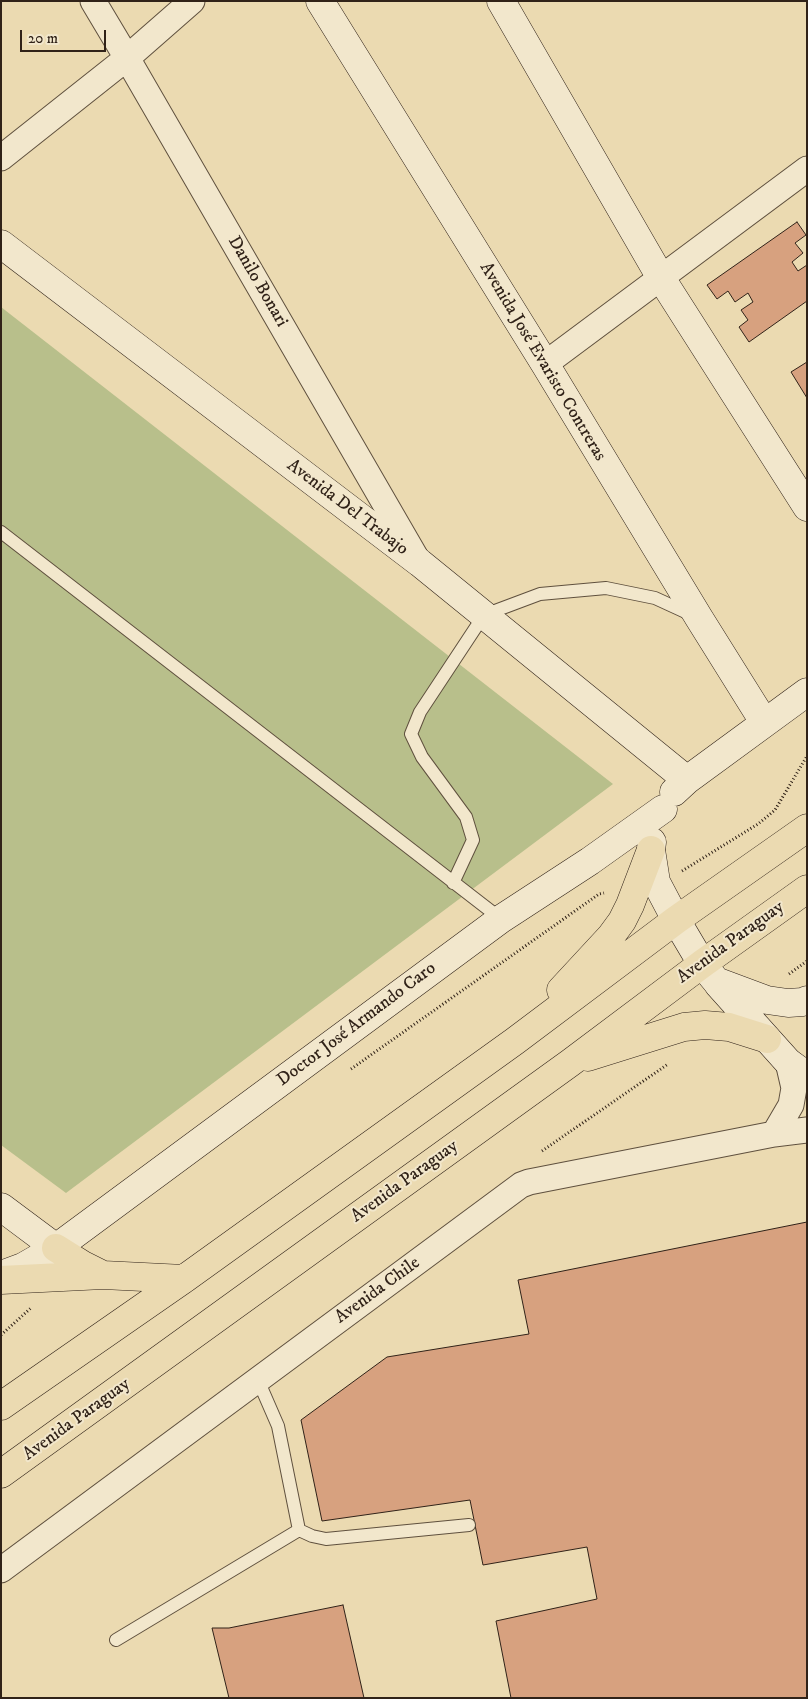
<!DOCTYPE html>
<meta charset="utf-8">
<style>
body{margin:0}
#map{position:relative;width:808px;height:1699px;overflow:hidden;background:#ebdab1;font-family:"IM FELL DW Pica",serif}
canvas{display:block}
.frame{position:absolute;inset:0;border:2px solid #302218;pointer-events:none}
.scale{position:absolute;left:20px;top:30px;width:86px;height:22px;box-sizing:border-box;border:2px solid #302218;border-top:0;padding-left:6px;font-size:15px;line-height:18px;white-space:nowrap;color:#302218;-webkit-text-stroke:4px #f2e7cc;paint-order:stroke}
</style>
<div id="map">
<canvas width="808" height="1699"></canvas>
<div class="frame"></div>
<div class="scale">20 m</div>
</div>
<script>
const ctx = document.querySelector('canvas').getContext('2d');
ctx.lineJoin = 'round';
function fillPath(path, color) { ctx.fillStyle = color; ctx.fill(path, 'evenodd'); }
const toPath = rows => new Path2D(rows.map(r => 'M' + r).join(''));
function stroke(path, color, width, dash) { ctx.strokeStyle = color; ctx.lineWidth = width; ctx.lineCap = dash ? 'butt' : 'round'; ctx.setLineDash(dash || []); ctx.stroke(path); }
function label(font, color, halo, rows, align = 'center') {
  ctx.font = font + ' "IM FELL DW Pica",serif'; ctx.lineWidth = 4; ctx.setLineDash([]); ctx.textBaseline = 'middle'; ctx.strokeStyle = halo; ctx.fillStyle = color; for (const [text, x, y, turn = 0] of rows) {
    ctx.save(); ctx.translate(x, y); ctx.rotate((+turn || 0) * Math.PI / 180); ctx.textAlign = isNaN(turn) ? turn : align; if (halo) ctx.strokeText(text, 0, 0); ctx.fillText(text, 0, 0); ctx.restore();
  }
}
fillPath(toPath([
 [1,307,613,784,66,1193,1,1145]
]), '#b8bf8b');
const building = toPath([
 [797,222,806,235,795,243,803,253,792,262,798,271,807,265,807,301,749,342,739,327,748,320,741,310,753,302,748,293,735,302,728,291,717,299,707,285,797,222],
 [807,362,807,398,791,372,807,362],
 [807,1222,807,1698,511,1698,496,1621,597,1599,587,1547,483,1565,470,1500,322,1521,301,1420,387,1357,529,1334,518,1280,807,1222],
 [343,1605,364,1698,229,1698,212,1628,229,1628,343,1605]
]);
fillPath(building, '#d7a17f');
stroke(building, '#302218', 1);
const lane = toPath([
 [1,532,501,919],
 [453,883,473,840,466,817,422,757,411,734,420,712,484,615,540,594,606,588,655,598,692,615],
 [258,1380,278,1426,299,1530,312,1536,326,1539,469,1525],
 [116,1640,299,1530]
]);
const street = toPath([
 [93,1,127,58,418,561],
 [1,158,127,58,192,1],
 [545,364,807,169],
 [774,1134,791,1105,794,1088,788,1062],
 [1,1570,521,1185,529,1182,774,1134,807,1130]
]);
const secondary = toPath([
 [320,1,545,364,699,618,764,722],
 [501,1,661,278,807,507],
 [1,244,420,563,687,780],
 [674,792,687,780,807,692],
 [652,842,651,850,656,882,676,920,702,964,716,981,767,1000,788,1003,803,1002,807,1000],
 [718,984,788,1062,807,1076],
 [1,1207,56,1248],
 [1,1275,23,1267,56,1248,501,919,590,861,663,809]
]);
const primary = toPath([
 [561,990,611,936,622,921,630,905,651,850],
 [588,1057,684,1027,705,1025,729,1027,767,1039],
 [56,1248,83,1265,103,1275],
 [1,1280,103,1275,184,1279],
 [1,1406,184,1279,515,1041,676,920,807,828],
 [1,1474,570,1063,702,964,807,889]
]);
stroke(lane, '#5f503e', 14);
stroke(street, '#5f503e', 27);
stroke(secondary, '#302218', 29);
stroke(primary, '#302218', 29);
stroke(toPath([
 [682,871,758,824,775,810,807,756],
 [789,974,807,961],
 [351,1069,599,894,604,893],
 [542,1151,668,1064],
 [1,1335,32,1307]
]), '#302218', 3, [1, 2.5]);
stroke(lane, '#f2e7cc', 12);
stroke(street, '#f2e7cc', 25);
stroke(secondary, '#f2e7cc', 28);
stroke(primary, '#ebdab1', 28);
label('18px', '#302218', '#f2e7cc', [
 ["Danilo Bonari",257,282,60],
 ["Avenida José Evaristo Contreras",542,362,59],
 ["Avenida Del Trabajo",347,508,37],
 ["Avenida Paraguay",731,943,-36],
 ["Doctor José Armando Caro",357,1025,-37],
 ["Avenida Paraguay",405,1182,-36],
 ["Avenida Chile",378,1291,-36],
 ["Avenida Paraguay",77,1420,-36]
]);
</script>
